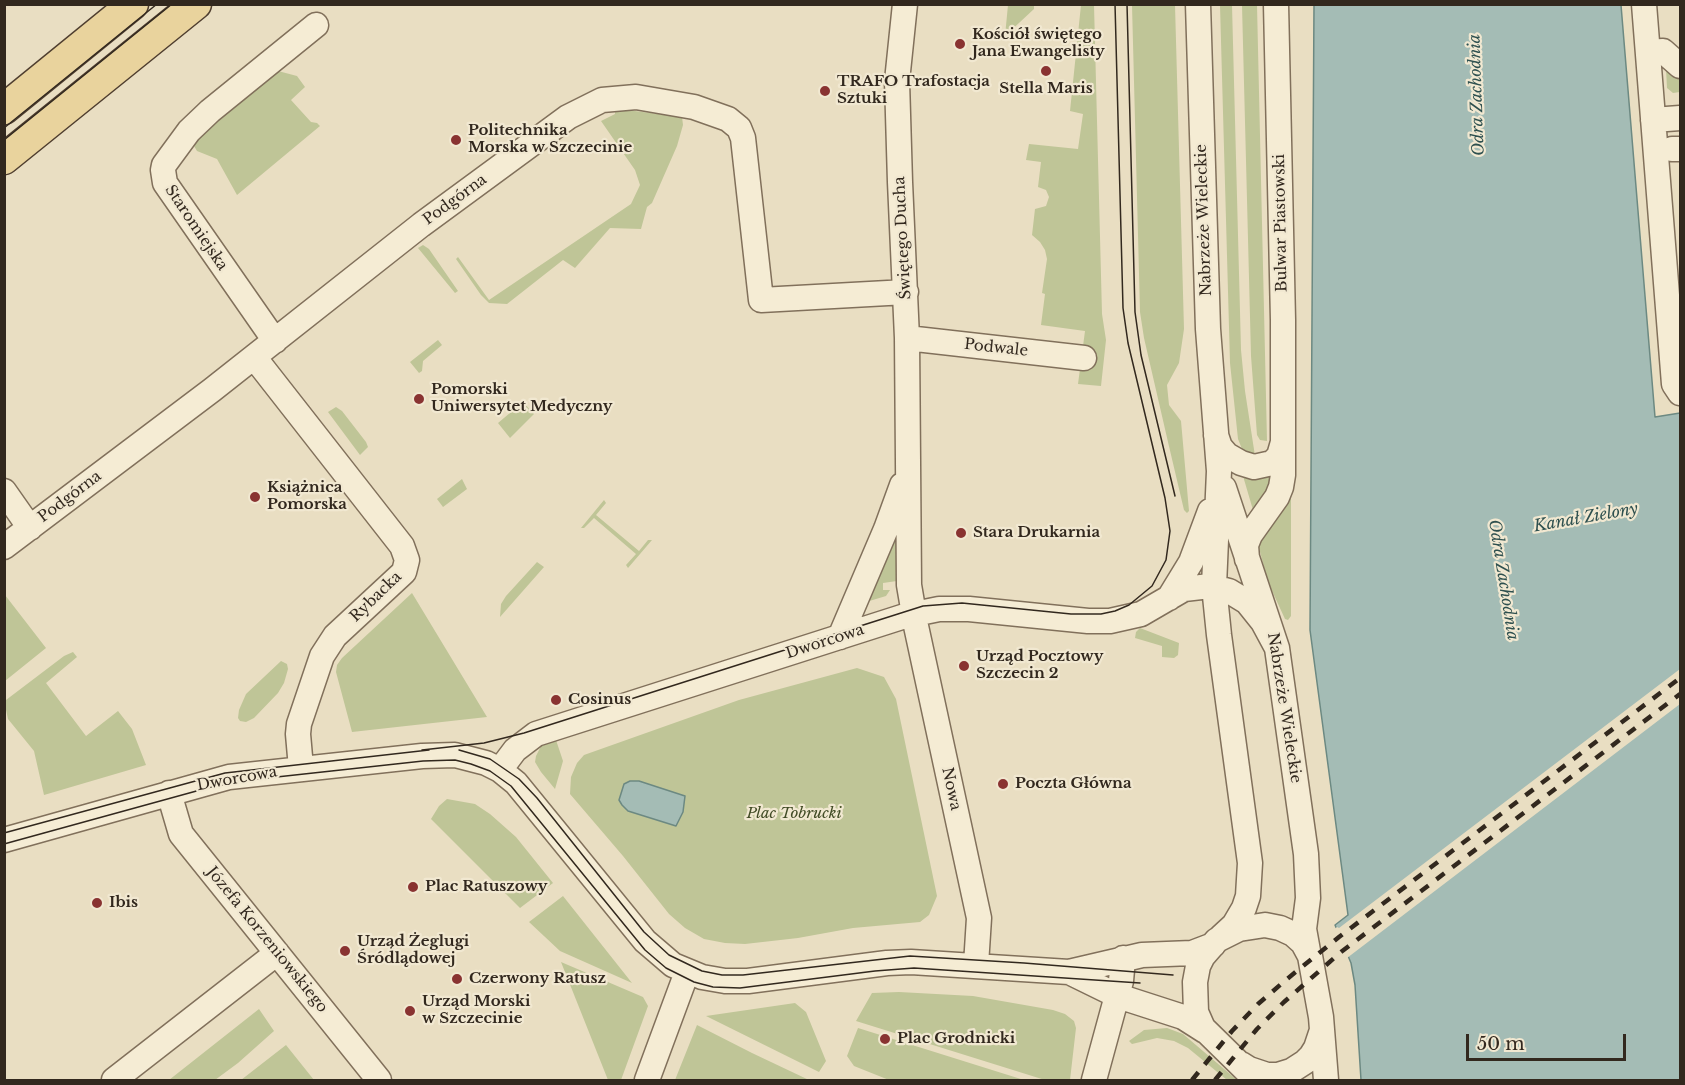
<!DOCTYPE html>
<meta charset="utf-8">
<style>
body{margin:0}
#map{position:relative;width:1685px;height:1085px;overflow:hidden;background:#e9dec2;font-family:"Libre Baskerville",serif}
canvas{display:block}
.frame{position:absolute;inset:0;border:6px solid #32281e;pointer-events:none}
.scale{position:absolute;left:1466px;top:1034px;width:160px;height:27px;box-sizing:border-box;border:3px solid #32281e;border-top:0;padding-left:8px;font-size:18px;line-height:21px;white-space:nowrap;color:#32281e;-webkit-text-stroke:4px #f1e8d1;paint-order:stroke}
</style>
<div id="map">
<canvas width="1685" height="1085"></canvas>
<div class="frame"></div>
<div class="scale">50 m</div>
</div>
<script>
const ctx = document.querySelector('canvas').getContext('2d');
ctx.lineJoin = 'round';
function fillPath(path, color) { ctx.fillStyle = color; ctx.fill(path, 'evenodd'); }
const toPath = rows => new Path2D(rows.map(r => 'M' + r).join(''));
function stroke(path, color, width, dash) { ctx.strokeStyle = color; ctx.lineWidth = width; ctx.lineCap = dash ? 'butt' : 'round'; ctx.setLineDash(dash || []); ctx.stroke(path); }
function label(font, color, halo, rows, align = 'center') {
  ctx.font = font + ' "Libre Baskerville",serif'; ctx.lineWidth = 4.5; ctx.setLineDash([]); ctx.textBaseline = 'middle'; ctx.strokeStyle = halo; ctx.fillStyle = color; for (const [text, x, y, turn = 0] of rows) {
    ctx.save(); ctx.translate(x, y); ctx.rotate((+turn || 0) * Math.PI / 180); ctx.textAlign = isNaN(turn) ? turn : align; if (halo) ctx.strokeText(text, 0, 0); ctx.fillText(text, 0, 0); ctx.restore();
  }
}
fillPath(toPath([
 [1008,5,1034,5,1034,9,1005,36],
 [1081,5,1094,5,1102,314,1106,340,1101,386,1078,384,1085,331,1041,325,1045,294,1042,293,1047,259,1045,250,1040,242,1032,235,1035,209,1046,206,1049,197,1046,190,1038,187,1041,162,1026,160,1029,144,1078,149,1083,114,1070,111],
 [1132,5,1175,5,1184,329,1179,363,1167,385,1169,405,1181,421,1189,511,1187,513,1184,510,1168,442,1144,338,1140,312],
 [1220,5,1232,5,1241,350,1245,391,1255,456,1242,449,1238,439,1230,363],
 [1242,5,1257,5,1267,441,1260,440,1257,435,1251,356],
 [1666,69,1680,72,1680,92,1673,93,1667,88],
 [278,71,297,76,305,87,291,100,311,122,317,123,320,126,237,195,217,159,197,151,191,141],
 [627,110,682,117,683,125,677,146,652,203,647,207,641,229,610,228,575,268,563,260,507,304,489,303,481,295,456,259,458,257,489,300,631,204,640,185,635,170,601,121,615,114,615,111],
 [423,245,429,249,458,291,455,293,418,248],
 [438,340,442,345,423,361,422,371,419,373,410,362],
 [523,402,534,414,510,438,498,423],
 [336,407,342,411,366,442,368,447,360,455,328,412],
 [1271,475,1274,484,1255,510,1253,510,1243,476],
 [462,479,467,489,443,507,437,499],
 [1291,491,1291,616,1288,620,1285,619,1268,582,1258,544],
 [604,500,606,503,596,515,639,551,648,540,652,540,628,568,626,565,636,554,594,518,584,528,581,528],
 [897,534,897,581,883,583,883,590,890,590,886,596,866,602,890,535],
 [537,562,544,567,500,617,501,604,506,596],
 [412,593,487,717,352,732,336,672,337,665,342,658],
 [5,595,46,648,5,681],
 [1140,628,1179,643,1178,655,1174,658,1162,657,1162,646,1135,638,1136,632],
 [73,652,77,657,46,683,86,736,118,711,132,729,146,765,44,795,34,751,8,719,5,705,6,700,64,656],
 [281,661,287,664,288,669,284,683,278,693,254,718,246,722,240,721,238,718,239,710,246,694],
 [857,668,884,677,896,699,937,896,929,915,920,922,853,928,798,938,745,944,725,943,704,939,685,928,669,914,623,856,570,794,571,777,577,763,584,755,739,700],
 [556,740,563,761,555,789,541,772,535,762,536,756,541,746],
 [447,799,475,804,490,814,516,837,553,883,520,908,431,819,439,806],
 [563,896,632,983,560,951,529,922],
 [561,962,643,997,648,1006,621,1080,608,1080],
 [899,992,973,996,1053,1010,1065,1014,1074,1021,1076,1028,1070,1080,1045,1080,856,1021,872,993],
 [795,1003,806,1012,826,1061,819,1072,706,1016],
 [259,1009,274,1031,238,1063,215,1080,169,1080],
 [697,1025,752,1053,809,1080,675,1080],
 [858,1028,1024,1080,889,1080,854,1066,847,1056],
 [1167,1028,1183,1034,1237,1080,1227,1080,1188,1048,1174,1041,1157,1038,1132,1044,1129,1041,1144,1030],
 [286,1045,314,1080,241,1080]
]), '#bfc597');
const water = toPath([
 [1314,5,1621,5,1655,417,1680,413,1680,1080,1361,1080,1355,985,1351,963,1335,925,1348,915,1310,630,1314,5],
 [630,781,639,781,685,796,683,812,676,826,628,811,622,805,619,800,624,784,630,781]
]);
fillPath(water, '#a4bcb5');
stroke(water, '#6c8982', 1.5);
fillPath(toPath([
 [1680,669,1680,704,1347,958,1346,962,1333,930,1337,927,1339,928]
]), '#e9dec2');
const minor = toPath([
 [905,4,897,81,900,182,907,338,909,585,916,626,979,918,976,965],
 [1198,4,1208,329,1219,471,1214,586,1219,635,1250,863,1248,896,1244,908,1234,925,1221,937],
 [1644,4,1674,384,1680,393],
 [1648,52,1663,51,1680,66],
 [1653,120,1680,118],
 [1672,149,1680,149],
 [907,338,1084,358],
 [275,341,165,183,163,170,164,165,189,131,210,111,316,25],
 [254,357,402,546,407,560,404,572,335,636,322,656,299,724,298,734,301,768],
 [1216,435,1220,447,1227,455,1241,463,1254,467,1272,463,1279,456,1283,442],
 [1224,488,1277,648,1306,854,1308,898,1304,929,1308,951],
 [4,491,30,528],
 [4,547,212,390,421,225,568,117,602,100,636,97,694,107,728,119,739,128,743,138,761,300,906,292],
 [1247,559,1246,545,1250,535,1277,497,1281,487,1283,475,1283,320,1276,4],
 [1169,598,1191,562,1210,511],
 [840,637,886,529,902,485],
 [500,770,515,750,536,734,905,616,939,609,969,609,1088,621,1110,621,1141,614,1184,589,1210,586,1229,591,1247,602,1263,622,1277,648],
 [169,793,181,834,379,1080],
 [4,840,229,777,422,756,455,755,486,763,500,770,516,783,645,941,673,965,702,977,725,981,748,981,887,963,911,962,1069,972,1142,955,1192,953,1213,945],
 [1069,972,1118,996,1183,1017,1205,1031],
 [1241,1064,1249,1069,1267,1075,1278,1075,1291,1071,1305,1062,1311,1056,1316,1048,1321,1033],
 [114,1080,277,953],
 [647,1080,687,972],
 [1094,1080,1121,981,1123,958],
 [1256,1080,1203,1028,1196,1012,1195,982,1198,966,1203,956,1217,940,1239,929,1265,925,1280,928,1293,934,1303,943,1310,956,1321,1017,1326,1080]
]);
const major = toPath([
 [4,109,133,4],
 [4,159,196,4]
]);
stroke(minor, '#81705b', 27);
stroke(major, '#4f3e2f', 33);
stroke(minor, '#f5ecd4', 24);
stroke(major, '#e9d39d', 30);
stroke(toPath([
 [1127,4,1135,312,1141,355,1175,496],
 [4,128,157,4],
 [4,140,172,4],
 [422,750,484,743,524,733,923,606,962,603,1071,614,1101,614,1115,611,1129,605,1152,586,1166,560,1170,531,1165,498,1128,343,1123,308,1115,4],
 [459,750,490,759,519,779,537,798,644,932,669,955,702,971,722,975,743,975,910,956,1024,963,1173,975],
 [4,833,225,773,429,750],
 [4,844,211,787,240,781,423,761,455,760,471,764,490,771,511,786,645,950,666,968,694,982,713,987,740,988,875,971,914,968,1140,983]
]), '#32281e', 1.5);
stroke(toPath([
 [1192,1080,1232,1031,1258,1004,1287,979,1339,937,1680,678],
 [1215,1080,1257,1029,1284,1002,1341,952,1680,694]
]), '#32281e', 4.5, [10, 10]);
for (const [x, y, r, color] of [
 [960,44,6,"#893331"],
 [1046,71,6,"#893331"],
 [825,91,6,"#893331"],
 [456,140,6,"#893331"],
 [419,399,6,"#893331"],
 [255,497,6,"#893331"],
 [961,533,6,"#893331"],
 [964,666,6,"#893331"],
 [556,700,6,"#893331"],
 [1003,784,6,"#893331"],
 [413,887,6,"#893331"],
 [97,903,6,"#893331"],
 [345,951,6,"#893331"],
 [457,979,6,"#893331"],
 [410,1011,6,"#893331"],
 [885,1039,6,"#893331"]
]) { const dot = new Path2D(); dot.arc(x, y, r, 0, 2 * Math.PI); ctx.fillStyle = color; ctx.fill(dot); stroke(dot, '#f1e8d1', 2); }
label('bold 15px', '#32281e', '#f1e8d1', [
 ["Kościół świętego",972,35],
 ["Jana Ewangelisty",972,52],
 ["TRAFO Trafostacja",837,82],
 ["Sztuki",837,99],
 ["Stella Maris",1046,89,"center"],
 ["Politechnika",468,131],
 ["Morska w Szczecinie",468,148],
 ["Pomorski",431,390],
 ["Uniwersytet Medyczny",431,407],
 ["Książnica",267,488],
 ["Pomorska",267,505],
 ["Stara Drukarnia",973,533],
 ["Urząd Pocztowy",976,657],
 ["Szczecin 2",976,674],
 ["Cosinus",568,700],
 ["Poczta Główna",1015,784],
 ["Plac Ratuszowy",425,887],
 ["Ibis",109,903],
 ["Urząd Żeglugi",357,942],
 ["Śródlądowej",357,959],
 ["Czerwony Ratusz",469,979],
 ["Urząd Morski",422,1002],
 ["w Szczecinie",422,1019],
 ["Plac Grodnicki",897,1039]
], 'left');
label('15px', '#32281e', '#f1e8d1', [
 ["Podgórna",455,200,-36],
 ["Nabrzeże Wieleckie",1204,220,-92],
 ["Bulwar Piastowski",1281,223,-91],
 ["Staromiejska",196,228,56],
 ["Świętego Ducha",903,238,-93],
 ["Podwale",996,348,6],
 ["Podgórna",70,497,-37],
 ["Rybacka",376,597,-44],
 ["Dworcowa",825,642,-18],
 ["Nabrzeże Wieleckie",1284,708,81],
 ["Dworcowa",237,779,-10],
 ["Nowa",951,789,78],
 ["Józefa Korzeniowskiego",267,940,51]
]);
label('italic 15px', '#424c26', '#f1e8d1', [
 ["Plac Tobrucki",794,814]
]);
label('italic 16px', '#2e504f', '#f1e8d1', [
 ["Odra Zachodnia",1477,95,-92],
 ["Kanał Zielony",1586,518,-10],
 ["Odra Zachodnia",1503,580,81]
]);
</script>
